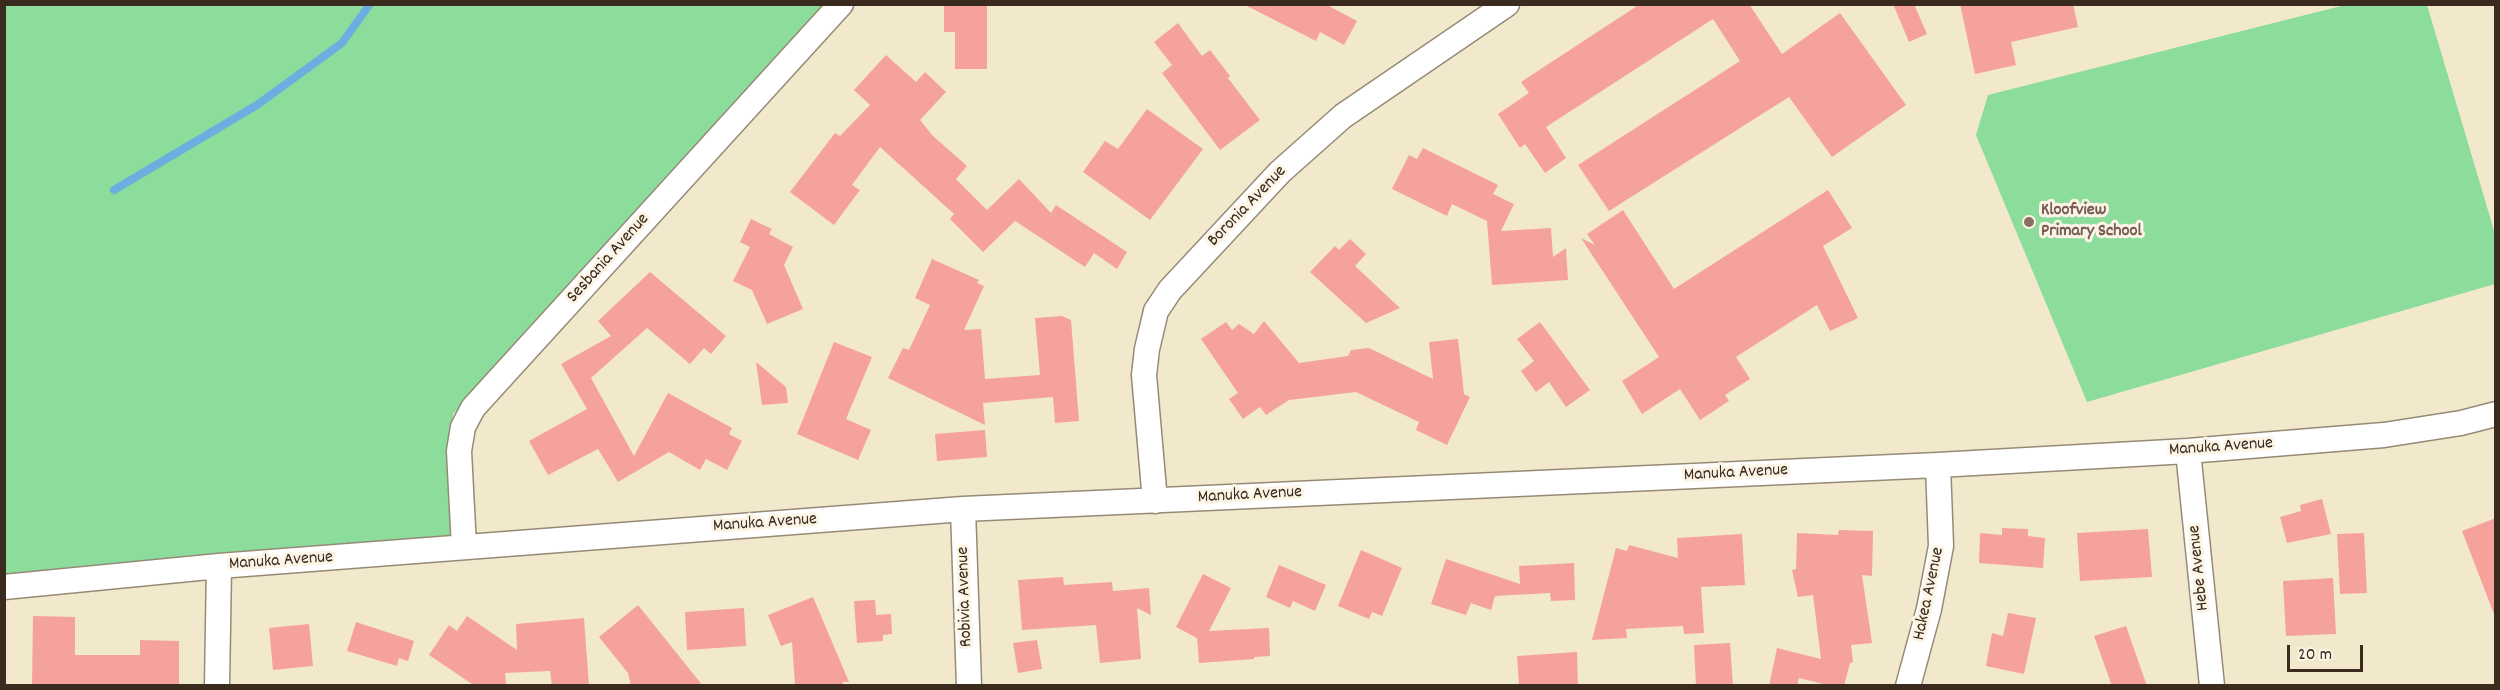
<!DOCTYPE html>
<style>
body{margin:0}
#map{position:relative;width:2500px;height:690px;overflow:hidden;background:#f2e9cd;font-family:Dekko,sans-serif}
canvas{display:block}
.frame{position:absolute;inset:0;border:6px solid #3b2a1e;pointer-events:none}
.scale{position:absolute;left:2287px;top:645px;width:76px;height:27px;box-sizing:border-box;border:3px solid #3b2a1e;border-top:0;padding-left:8px;font-size:18px;line-height:21px;white-space:nowrap;color:#3b2a1e;-webkit-text-stroke:4px #fcf5e5;paint-order:stroke}
</style>
<div id="map">
<canvas width="2500" height="690"></canvas>
<div class="frame"></div>
<div class="scale">20 m</div>
</div>
<script>
const ctx = document.querySelector('canvas').getContext('2d');
ctx.lineJoin = 'round';
function fillPath(path, color) { ctx.fillStyle = color; ctx.fill(path, 'evenodd'); }
const toPath = rows => new Path2D(rows.map(r => 'M' + r).join(''));
function stroke(path, color, width, dash) { ctx.strokeStyle = color; ctx.lineWidth = width; ctx.lineCap = dash ? 'butt' : 'round'; ctx.setLineDash(dash || []); ctx.stroke(path); }
function label(font, color, halo, rows, align = 'center') {
  ctx.font = font + ' Dekko,sans-serif'; ctx.lineWidth = 6; ctx.setLineDash([]); ctx.textBaseline = 'middle'; ctx.strokeStyle = halo; ctx.fillStyle = color; for (const [text, x, y, turn = 0] of rows) {
    ctx.save(); ctx.translate(x, y); ctx.rotate((+turn || 0) * Math.PI / 180); ctx.textAlign = isNaN(turn) ? turn : align; if (halo) ctx.strokeText(text, 0, 0); ctx.fillText(text, 0, 0); ctx.restore();
  }
}
fillPath(toPath([
 [5,5,829,5,453,414,463,548,5,584],
 [2345,5,2427,5,2495,234,2495,284,2087,402,1976,135,1988,95]
]), '#8cdc9c');
stroke(toPath([
 [114,190,257,105,342,43,370,4]
]), '#6bafe1', 8);
fillPath(toPath([
 [944,4,987,4,987,69,955,69,955,32,944,32],
 [1243,4,1325,4,1357,21,1344,45,1320,32,1316,41],
 [1640,4,1749,4,1782,54,1840,13,1906,105,1832,157,1789,97,1609,211,1578,165,1740,61,1713,19,1546,127,1566,158,1545,173,1525,144,1520,148,1498,114,1529,93,1521,82],
 [1893,4,1914,4,1927,34,1909,42],
 [1960,4,2073,4,2078,27,2011,42,2016,65,1975,74],
 [1178,23,1202,56,1210,50,1230,76,1228,78,1260,120,1220,150,1162,73,1172,65,1154,42],
 [886,55,916,82,925,72,946,92,920,120,933,136,967,166,956,179,987,210,1019,179,1051,213,1056,205,1127,252,1117,269,1094,253,1085,267,1015,221,983,252,950,219,954,214,880,147,852,185,860,190,834,225,790,192,835,133,840,136,870,105,854,90],
 [1147,109,1203,149,1150,220,1083,172,1105,141,1118,149],
 [1423,148,1498,185,1493,194,1514,204,1501,231,1551,228,1553,257,1566,248,1568,280,1492,285,1487,221,1452,204,1447,216,1392,189,1409,155,1417,159],
 [1828,190,1852,228,1823,246,1858,318,1830,331,1817,305,1736,357,1750,379,1725,395,1729,401,1700,420,1680,389,1642,414,1622,381,1659,357,1581,238,1595,245,1587,234,1623,210,1674,289],
 [751,219,772,229,769,234,793,247,784,265,803,309,767,324,752,290,733,281,750,247,740,242],
 [1350,239,1366,254,1355,266,1400,308,1366,323,1310,272,1335,246,1339,250],
 [932,259,979,280,977,283,984,286,964,330,981,329,985,379,1040,375,1035,318,1062,316,1071,320,1079,421,1055,423,1053,397,983,403,985,425,888,378,903,348,909,350,930,305,915,298],
 [650,272,726,336,711,354,704,348,690,364,647,328,591,378,634,456,668,393,732,428,729,434,742,441,727,470,706,459,700,470,669,452,618,482,598,449,548,475,529,441,587,409,561,364,611,336,598,321],
 [1264,321,1299,363,1348,356,1351,350,1369,348,1433,379,1429,342,1458,339,1464,394,1470,397,1447,445,1416,430,1419,422,1356,392,1289,400,1266,415,1260,407,1243,419,1229,399,1238,393,1201,339,1226,322,1232,330,1239,324,1254,334],
 [1540,322,1590,390,1566,407,1549,382,1536,392,1521,371,1534,361,1517,339],
 [834,342,872,357,846,419,871,430,858,460,797,434],
 [756,362,786,387,788,403,762,405],
 [985,430,987,457,937,461,935,434],
 [2322,499,2331,534,2287,543,2280,517,2301,511,2300,505],
 [2496,518,2496,614,2494,614,2462,531],
 [2002,528,2028,529,2028,536,2045,538,2043,568,1979,563,1980,533,2002,535],
 [2148,529,2152,577,2080,581,2077,533],
 [1839,530,1873,531,1872,576,1862,575,1872,643,1851,645,1853,662,1850,663,1844,686,1831,686,1799,678,1797,686,1769,686,1777,648,1821,659,1813,595,1798,597,1792,570,1796,569,1797,533,1838,535],
 [2364,533,2367,593,2340,594,2337,534],
 [1742,534,1745,585,1701,587,1704,633,1684,634,1683,626,1626,629,1627,638,1592,640,1616,548,1627,551,1629,545,1678,558,1677,538],
 [1361,550,1402,568,1382,616,1372,612,1369,619,1338,606],
 [1446,559,1520,584,1519,566,1574,563,1575,600,1551,601,1550,593,1495,596,1491,610,1471,603,1466,615,1431,604],
 [1279,565,1326,585,1315,611,1293,601,1290,608,1266,597],
 [1203,574,1231,588,1209,631,1269,628,1270,656,1254,657,1254,659,1199,663,1197,638,1176,627],
 [1063,577,1064,585,1112,582,1113,591,1149,588,1151,615,1137,608,1141,659,1100,663,1096,625,1022,630,1018,580],
 [2333,578,2336,634,2286,636,2283,581],
 [813,597,849,682,843,682,843,686,795,686,792,642,781,646,768,615],
 [875,600,876,615,891,614,892,634,883,635,883,641,857,643,854,601],
 [638,605,703,686,631,686,628,673,599,637],
 [744,608,746,646,687,650,685,612],
 [2008,613,2036,618,2024,674,1986,666,1992,633,2003,636],
 [33,616,75,617,75,655,140,655,140,640,179,641,179,686,32,686],
 [467,616,517,650,516,624,584,618,589,686,552,686,550,671,505,673,506,686,475,686,429,655,449,625,457,631],
 [356,622,414,641,408,661,399,658,397,666,347,651],
 [309,624,313,666,273,670,269,628],
 [2126,626,2147,686,2112,686,2094,636],
 [1037,640,1042,669,1018,673,1013,643],
 [1730,643,1733,686,1696,686,1694,645],
 [1577,652,1578,686,1519,686,1517,656]
]), '#f5a29d');
const minor = toPath([
 [2188,451,2212,686],
 [1155,501,1144,375,1147,349,1156,311,1170,290,1280,172,1343,116,1507,4],
 [963,509,969,686],
 [464,547,459,451,463,427,473,408,841,4],
 [4,587,219,566,963,509,1938,465,2188,451,2384,435,2461,423,2496,414],
 [217,686,219,566],
 [1908,686,1929,609,1941,546,1938,465]
]);
stroke(minor, '#968a76', 27);
stroke(minor, '#fff', 24);
for (const [x, y, r, color] of [
 [2029,222,6,"#8d6e63"]
]) { const dot = new Path2D(); dot.arc(x, y, r, 0, 2 * Math.PI); ctx.fillStyle = color; ctx.fill(dot); stroke(dot, '#fcf5e5', 2); }
label('18px', '#3b2a1e', '#fcf5e5', [
 ["Boronia Avenue",1248,207,-46],
 ["Sesbania Avenue",609,259,-48],
 ["Manuka Avenue",2221,448,-4],
 ["Manuka Avenue",1736,474,-3],
 ["Manuka Avenue",1250,496,-3],
 ["Manuka Avenue",765,524,-4],
 ["Manuka Avenue",281,562,-4],
 ["Hebe Avenue",2200,568,-96],
 ["Hakea Avenue",1930,594,-78],
 ["Robivia Avenue",966,597,-92]
]);
label('bold 18px', '#785e54', '#fcf5e5', [
 ["Kloofview",2041,212],
 ["Primary School",2041,233]
], 'left');
</script>
